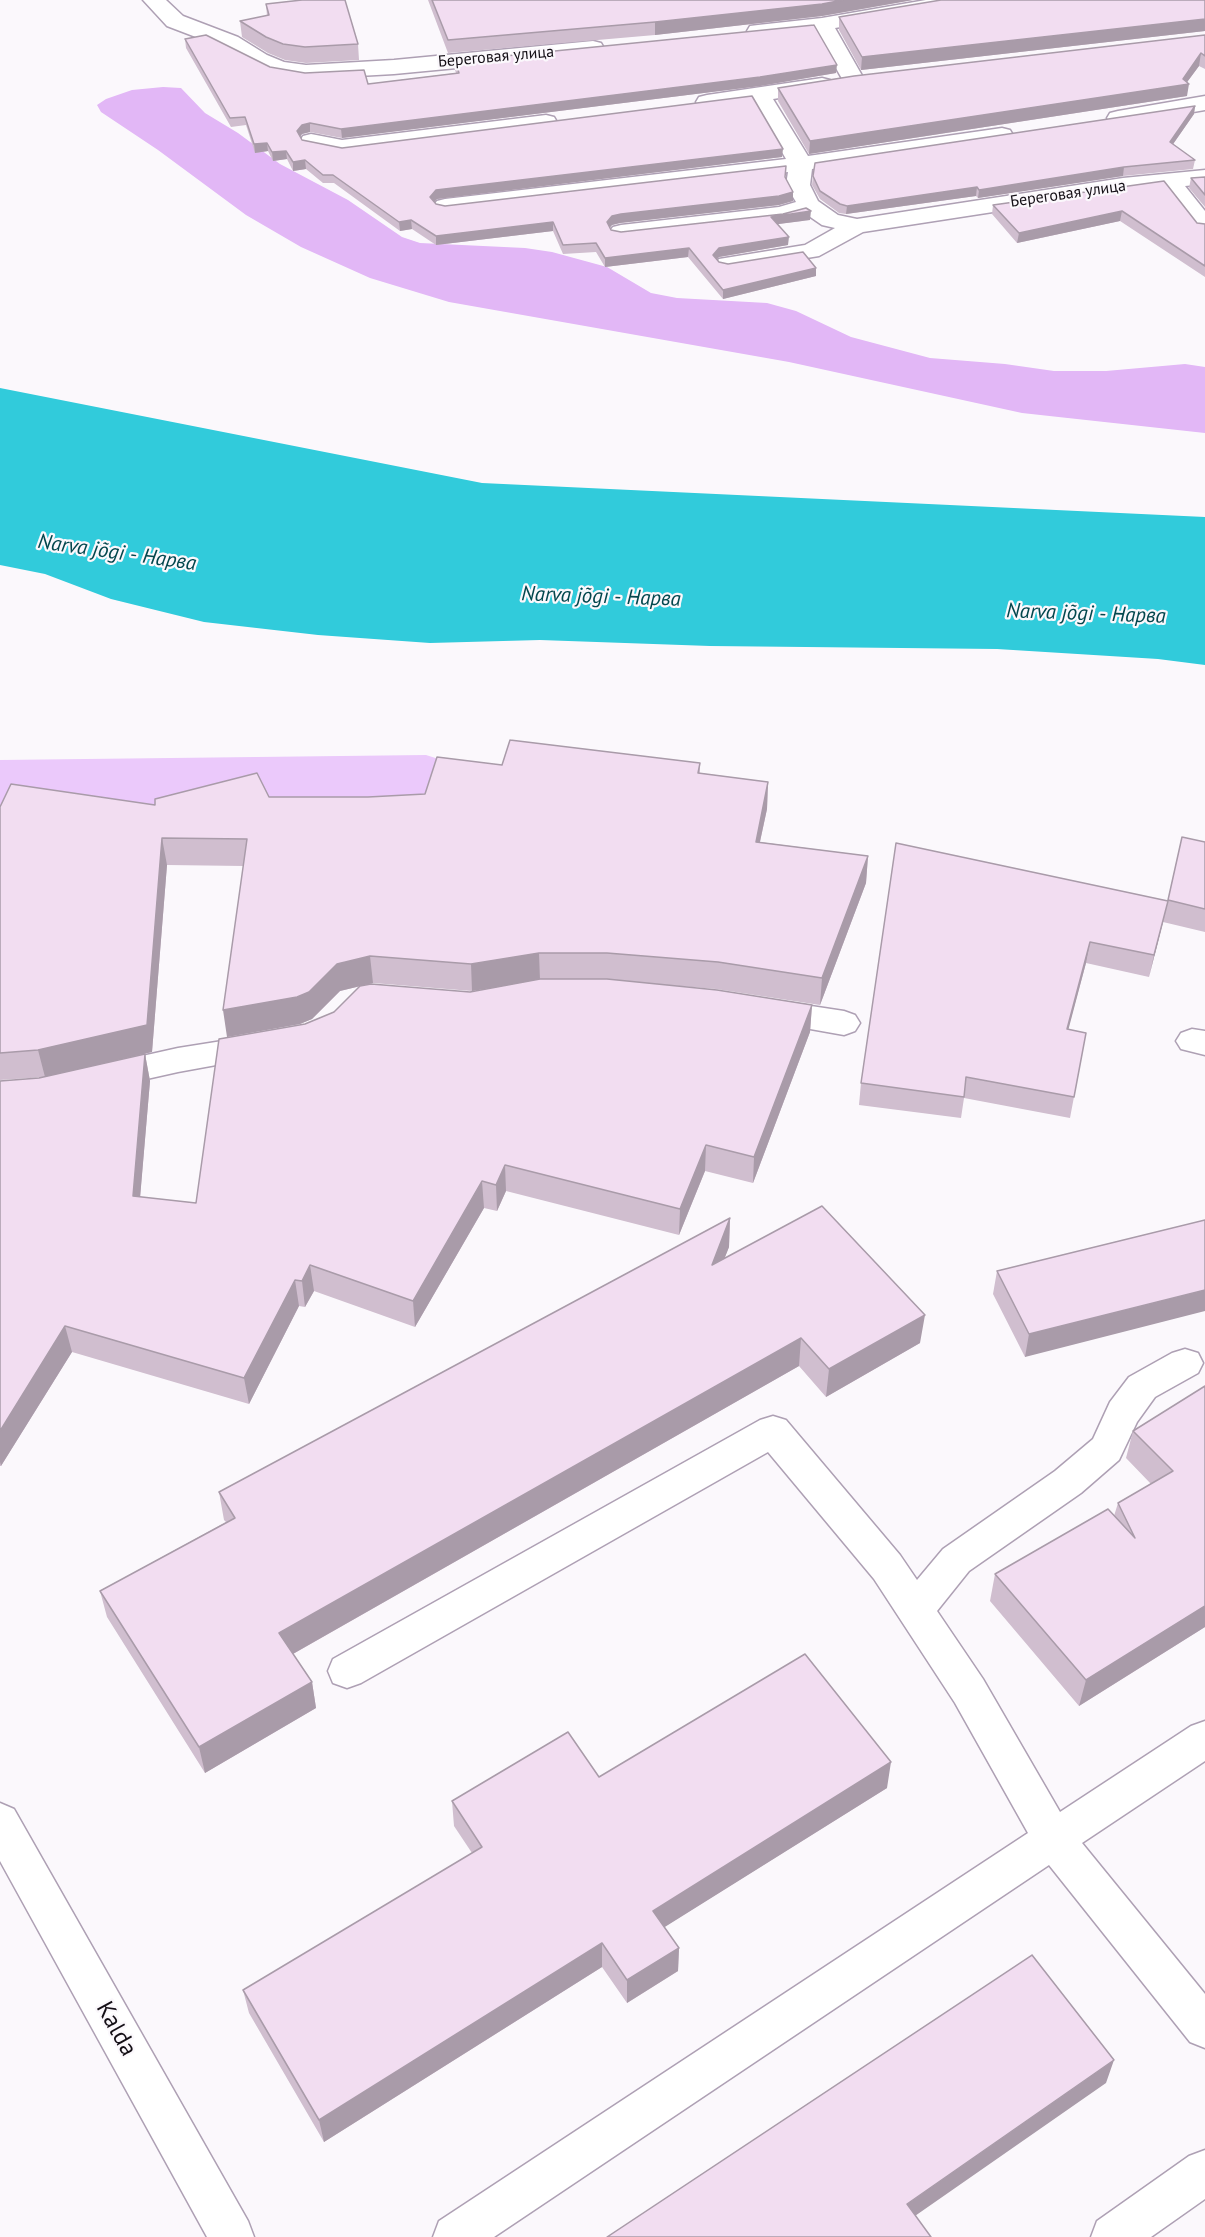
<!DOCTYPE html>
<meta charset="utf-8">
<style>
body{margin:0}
canvas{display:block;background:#fbf8fc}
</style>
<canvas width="1205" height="2237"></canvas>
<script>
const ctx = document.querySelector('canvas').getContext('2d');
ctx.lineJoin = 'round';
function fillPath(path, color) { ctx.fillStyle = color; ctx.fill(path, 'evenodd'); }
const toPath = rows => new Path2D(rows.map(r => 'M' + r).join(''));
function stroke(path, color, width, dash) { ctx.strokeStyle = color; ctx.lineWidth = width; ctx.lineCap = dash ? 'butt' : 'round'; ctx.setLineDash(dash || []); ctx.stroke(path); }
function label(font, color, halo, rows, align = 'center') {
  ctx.font = font + ' "PT Sans",sans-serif'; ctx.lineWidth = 4.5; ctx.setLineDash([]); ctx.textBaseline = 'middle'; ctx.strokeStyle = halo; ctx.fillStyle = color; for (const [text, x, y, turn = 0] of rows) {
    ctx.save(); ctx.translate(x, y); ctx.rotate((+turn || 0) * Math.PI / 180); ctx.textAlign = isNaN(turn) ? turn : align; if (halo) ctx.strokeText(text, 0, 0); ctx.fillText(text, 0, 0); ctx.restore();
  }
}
fillPath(toPath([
 [426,755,492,776,421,822,0,837,0,760]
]), '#ebc9fb');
fillPath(toPath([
 [163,87,181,88,205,113,238,133,280,164,348,200,402,237,420,243,525,248,552,252,607,267,651,293,677,298,767,303,796,311,851,337,930,358,1005,364,1054,371,1106,371,1185,364,1205,367,1205,433,1022,413,789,362,449,302,370,278,301,247,246,215,158,150,101,112,97,105,106,99,132,90]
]), '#e2b7f6');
fillPath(toPath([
 [0,388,482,483,1205,517,1205,665,1158,659,997,649,710,646,540,640,430,643,318,635,204,622,111,599,45,574,0,565]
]), '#31cbdb');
const minor = toPath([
 [143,0,166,0,183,16,238,37,267,55,284,62,306,65,394,60,593,41,601,43,604,48,601,53,593,55,394,74,306,79,271,73,251,65,222,47,167,26,143,0],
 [926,0,974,0,970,4,963,6,835,28,864,79,861,84,853,86,845,84,815,31,758,37,750,36,747,31,750,26,758,25,822,18,926,0],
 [822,78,830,80,833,85,830,90,773,99,808,156,1002,128,1010,130,1013,135,1010,140,1002,142,812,169,810,185,818,201,838,215,857,219,1123,178,1205,170,1205,184,1185,186,1205,211,1205,233,1197,231,1163,188,1123,192,863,232,819,256,727,271,719,269,715,264,719,259,805,245,835,228,822,225,806,214,782,221,621,239,613,237,609,232,613,227,621,225,779,207,796,202,786,185,788,172,445,213,437,211,433,206,437,201,445,199,786,159,753,102,707,109,699,107,696,102,699,97,707,95,822,78],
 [1205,96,1205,110,1118,125,1110,123,1107,118,1110,113,1118,111,1205,96],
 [546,115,554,117,557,122,554,127,342,154,303,146,300,141,303,136,311,134,342,140,546,115],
 [765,999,844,1011,855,1015,860,1023,855,1031,844,1035,754,1019,749,1011,754,1003,765,999],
 [1192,1029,1205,1031,1205,1055,1181,1049,1176,1041,1181,1033,1192,1029],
 [260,1035,271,1039,276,1047,271,1055,178,1072,102,1089,90,1086,86,1077,90,1068,102,1065,178,1048,260,1035],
 [1185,1349,1198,1353,1203,1363,1198,1373,1155,1397,1137,1422,1119,1460,1081,1493,969,1571,937,1611,983,1679,1060,1812,1191,1726,1205,1721,1205,1761,1082,1843,1205,1994,1205,2048,1190,2042,1049,1865,494,2237,433,2237,439,2221,1028,1833,955,1703,874,1579,768,1452,361,1683,347,1688,333,1683,328,1671,333,1659,760,1420,773,1416,786,1420,900,1555,917,1580,943,1549,1055,1471,1093,1439,1110,1402,1129,1377,1172,1353,1185,1349],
 [0,1803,14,1809,248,2221,254,2237,207,2237,0,1861,0,1803],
 [1205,2150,1205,2199,1151,2237,1091,2237,1097,2221,1189,2156,1205,2150]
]);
stroke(minor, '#aea0b4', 3);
fillPath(minor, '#fff');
fillPath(toPath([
 [428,0,913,0,822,16,655,35,448,53],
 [1205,0,1205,31,861,70,839,30,839,17],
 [266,4,358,44,359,60,306,63,285,60,268,53,242,37,240,21,267,16],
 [1205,35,1205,69,1199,66,1187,82,1187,96,809,154,778,101,778,88],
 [185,39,270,67,368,84,456,73,455,70,455,61,836,73,760,86,342,138,310,132,302,134,300,137,302,140,342,148,782,157,437,199,434,202,436,204,445,206,785,178,793,192,793,201,779,205,620,223,612,225,610,227,611,230,621,232,810,220,778,224,788,245,719,257,716,259,719,262,728,264,816,276,723,299,688,257,605,267,596,252,563,254,553,231,436,245,412,229,400,231,334,183,323,183,306,169,293,171,287,159,273,161,268,151,255,153,246,125,231,127,186,48],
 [1195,106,1194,114,1173,144,1195,160,1193,169,1123,176,978,198,976,196,846,214,839,213,820,199,812,185,813,176],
 [1205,177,1205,207,1189,188,1191,178],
 [1164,181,1197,223,1205,224,1205,277,1120,221,1017,243,992,214,993,205],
 [700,763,700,773,768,782,767,809,760,842,868,856,866,883,820,1005,716,989,631,982,812,1005,810,1032,753,1183,705,1171,679,1235,506,1191,497,1211,484,1208,415,1327,314,1291,305,1307,299,1306,249,1404,72,1352,1,1466,0,1466,0,1081,39,1078,145,1054,150,1081,140,1197,196,1203,305,1024,521,983,472,991,373,983,340,991,312,1019,300,1024,227,1037,244,866,167,865,152,1052,45,1077,0,1080,0,807,155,805,269,797,368,797,425,794,502,765],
 [1182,837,1205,842,1205,932,1163,922],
 [896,843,1163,922,1149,977,1086,963,1068,1029,1086,1033,1070,1118,964,1098,961,1118,859,1105,861,1083],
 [730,1218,729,1247,724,1259,920,1343,826,1397,799,1366,293,1654,312,1682,316,1708,205,1773,107,1617,100,1591,226,1522,224,1520,219,1492],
 [1205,1220,1025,1357,993,1294,997,1271],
 [1205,1386,1205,1627,1079,1706,990,1601,995,1574,1114,1516,1118,1503,1151,1484,1126,1458,1133,1431],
 [599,1777,887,1788,664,1927,679,1948,678,1971,627,2003,602,1967,324,2142,249,2013,243,1990,472,1853,454,1826,452,1801]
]), '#d0becf');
fillPath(toPath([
 [843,0,913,0,822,16,655,35,655,22],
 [1205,19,1205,31,861,70,862,57],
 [1201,53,1199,66,1185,85,1189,84,1187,96,809,154,810,141,1183,79],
 [837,65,836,73,760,86,342,138,341,129],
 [1195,106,1194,114,1169,150,1170,142],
 [310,123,310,132,302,134,298,140,297,131,302,125],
 [267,143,268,151,255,153,254,144],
 [783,149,782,157,437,199,431,206,430,197,436,190],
 [286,151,287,159,273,161,272,152],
 [305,160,306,169,293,171,293,162],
 [1124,167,1123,176,978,198,979,190],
 [977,187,976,196,846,214,847,206],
 [793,192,793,201,779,205,620,223,612,225,607,231,607,222,612,216,621,214],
 [811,211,810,220,771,225,771,217],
 [1122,211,1120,221,1017,243,1019,233],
 [411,220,412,229,400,231,399,222],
 [553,222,553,231,436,245,436,236],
 [789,237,788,245,719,257,713,264,713,255,719,248],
 [689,248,688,257,605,267,605,258],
 [816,268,816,276,723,299,723,290],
 [768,782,767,809,754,869,756,842],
 [162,838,167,865,152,1052,45,1077,38,1050],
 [868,856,866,883,820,1005,822,978],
 [1168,901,1163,922,1149,977,1154,955],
 [1090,942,1086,963,1063,1050,1067,1029],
 [539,953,540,980,472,991,471,964],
 [370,956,373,983,340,991,312,1019,300,1024,227,1037,223,1010,337,964],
 [812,1005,810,1032,753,1183,754,1157],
 [145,1054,150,1081,138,1222,133,1196],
 [706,1145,705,1171,679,1235,680,1209],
 [505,1165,506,1191,497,1211,496,1185],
 [482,1181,484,1208,415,1327,413,1301],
 [730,1218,729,1247,711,1293,712,1265],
 [310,1265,314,1291,305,1307,302,1281],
 [295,1280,299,1306,249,1404,244,1378],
 [1205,1290,1205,1311,1025,1357,1029,1334],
 [925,1315,920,1343,826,1397,829,1369],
 [65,1326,72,1352,1,1466,0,1462,0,1431],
 [801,1338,799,1366,284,1659,279,1633],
 [1205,1606,1205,1627,1079,1706,1086,1680],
 [312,1682,316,1708,205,1773,199,1747],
 [891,1762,887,1788,652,1935,653,1911],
 [602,1943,602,1967,324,2142,319,2120],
 [679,1948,678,1971,627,2003,627,1980],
 [1114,2060,1106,2083,902,2225,907,2204]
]), '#a99ba9');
const building = toPath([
 [302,0,345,0,358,44,305,47,283,44,266,37,240,21,269,15,266,4,302,0],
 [432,0,843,0,822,4,655,22,448,40,432,0],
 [941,0,1205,0,1205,19,862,57,839,17,941,0],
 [814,25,837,65,760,77,341,129,310,123,302,125,297,131,302,140,342,148,752,96,783,149,436,190,430,197,436,204,445,206,786,166,785,177,793,192,779,196,621,214,612,216,607,222,611,230,621,232,783,214,806,208,811,211,771,217,789,237,719,248,713,255,719,262,728,264,803,252,816,268,723,290,689,248,605,258,596,243,563,245,553,222,436,236,411,220,399,222,333,175,323,175,305,160,293,162,286,151,272,152,267,143,254,144,245,117,230,118,185,39,206,35,270,67,305,73,364,70,368,84,459,73,455,61,814,25],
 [1205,35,1205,56,1201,53,1183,79,1189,84,810,141,778,88,854,76,1205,35],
 [1195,106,1170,142,1195,160,1124,167,979,190,977,187,847,206,840,204,820,191,813,176,815,163,1195,106],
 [1205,177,1205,195,1191,178,1205,177],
 [1164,181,1197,223,1205,224,1205,266,1122,211,1019,233,993,205,1164,181],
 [510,740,700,763,698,773,768,782,756,842,868,856,822,978,718,962,607,953,539,953,471,964,370,956,337,964,309,992,297,997,223,1010,247,839,162,838,147,1025,38,1050,0,1053,0,807,11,784,155,805,155,799,257,773,269,797,368,797,425,794,437,757,502,765,510,740],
 [1182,837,1205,842,1205,909,1168,900,1182,837],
 [896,843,1168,901,1154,955,1090,942,1067,1029,1086,1033,1074,1097,966,1077,964,1097,861,1083,896,843],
 [540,979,607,979,717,990,812,1005,754,1157,706,1145,680,1209,505,1165,496,1185,482,1181,413,1301,310,1265,302,1281,295,1280,244,1378,65,1326,0,1431,0,1081,39,1078,145,1054,133,1196,196,1203,219,1039,305,1024,334,1012,360,986,371,984,470,992,540,979],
 [822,1206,925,1315,829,1369,801,1338,279,1633,312,1682,199,1747,100,1591,235,1518,219,1492,730,1218,712,1265,822,1206],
 [1205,1220,1205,1290,1029,1334,997,1271,1205,1220],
 [1205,1386,1205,1606,1086,1680,995,1574,1108,1509,1135,1538,1118,1503,1173,1471,1133,1431,1205,1386],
 [805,1654,891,1762,653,1911,679,1948,627,1980,602,1943,319,2120,243,1990,482,1847,452,1801,568,1732,599,1777,805,1654],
 [1032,1955,1114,2060,907,2204,931,2237,607,2237,1032,1955]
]);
fillPath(building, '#f2ddf1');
stroke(building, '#a99ba9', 1.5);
label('16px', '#140f16', '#fbf8fc', [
 ["Береговая улица",496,57,-5],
 ["Береговая улица",1068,194,-8]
]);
label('italic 21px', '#03474e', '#fbf8fc', [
 ["Narva jõgi - Нарва",117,553,8],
 ["Narva jõgi - Нарва",601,597,2],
 ["Narva jõgi - Нарва",1086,614,2]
]);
label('24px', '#140f16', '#fbf8fc', [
 ["Kalda",116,2029,61]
]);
</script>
